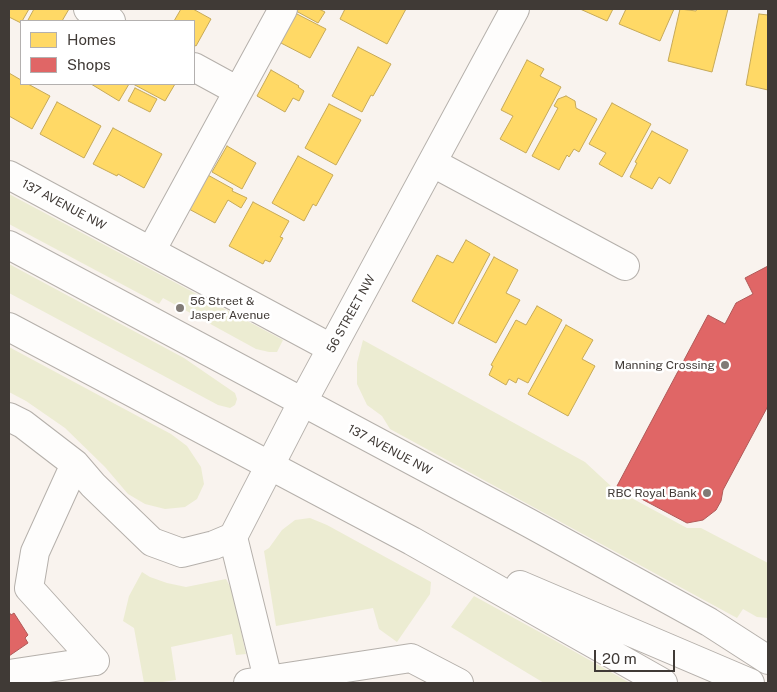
<!DOCTYPE html>
<style>
body{margin:0}
#map{position:relative;width:777px;height:692px;overflow:hidden;background:#f9f3ee;font-family:"Public Sans",sans-serif}
canvas{display:block}
.frame{position:absolute;inset:0;border:10px solid #403a36;pointer-events:none}
.legend{position:absolute;left:20px;top:20px;width:175px;height:65px;box-sizing:border-box;background:#fff;border:1px solid #b3b0af;margin:0;padding:6px 9px;list-style:none;font-size:15px;color:#403a36}
.legend li{display:flex;align-items:center;gap:10px;height:25px}
.legend b{width:25px;border:1px solid #b3b0af}
.scale{position:absolute;left:594px;top:650px;width:81px;height:22px;box-sizing:border-box;border:2px solid #403a36;border-top:0;padding-left:6px;font-size:15px;line-height:18px;white-space:nowrap;color:#403a36;-webkit-text-stroke:4px #fff;paint-order:stroke}
</style>
<div id="map">
<canvas width="777" height="692"></canvas>
<div class="frame"></div>
<ul class="legend">
<li><b style="height:14px;background:#ffd966"></b>Homes</li>
<li><b style="height:14px;background:#e06666"></b>Shops</li>
</ul>
<div class="scale">20 m</div>
</div>
<script>
const ctx = document.querySelector('canvas').getContext('2d');
ctx.lineJoin = 'round';
function fillPath(path, color) { ctx.fillStyle = color; ctx.fill(path, 'evenodd'); }
const toPath = rows => new Path2D(rows.map(r => 'M' + r).join(''));
function stroke(path, color, width, dash) { ctx.strokeStyle = color; ctx.lineWidth = width; ctx.lineCap = dash ? 'butt' : 'round'; ctx.setLineDash(dash || []); ctx.stroke(path); }
function label(font, color, halo, rows, align = 'center') {
  ctx.font = font + ' "Public Sans",sans-serif'; ctx.lineWidth = 5; ctx.setLineDash([]); ctx.textBaseline = 'middle'; ctx.strokeStyle = halo; ctx.fillStyle = color; for (const [text, x, y, turn = 0] of rows) {
    ctx.save(); ctx.translate(x, y); ctx.rotate((+turn || 0) * Math.PI / 180); ctx.textAlign = isNaN(turn) ? turn : align; if (halo) ctx.strokeText(text, 0, 0); ctx.fillText(text, 0, 0); ctx.restore();
  }
}
fillPath(toPath([
 [9,194,283,340,277,352,269,352,256,349,163,298,159,304,9,224],
 [9,264,184,358,235,393,237,399,235,405,230,408,218,405,9,293],
 [363,340,585,462,613,488,687,528,701,528,768,563,768,618,757,617,743,609,737,618,390,429,382,416,367,405,357,384,357,363],
 [9,347,171,434,187,446,201,467,204,484,197,499,185,507,165,509,145,504,128,494,105,467,65,428,26,401,9,392],
 [310,518,327,525,431,582,430,594,397,642,379,629,373,608,276,626,264,551,269,548,282,530,295,520],
 [142,572,150,577,167,583,186,587,226,579,232,590,246,654,236,655,232,634,171,647,176,680,156,683,144,683,134,628,123,621,129,596],
 [474,596,554,640,630,683,544,683,451,627]
]), '#ececd2');
const homes = toPath([
 [9,9,29,9,21,23,9,17,9,9],
 [34,9,69,9,62,21,31,21,28,20,34,9],
 [181,9,193,9,211,19,196,46,194,45,194,21,174,21,181,9],
 [298,9,319,9,325,12,318,23,296,11,298,9],
 [345,9,406,9,387,44,340,19,345,9],
 [580,9,613,9,607,21,580,9],
 [626,9,674,9,660,41,619,24,626,9],
 [680,9,696,11,697,9,728,9,712,72,668,61,680,9],
 [295,13,326,29,310,58,279,42,295,13],
 [759,14,768,15,768,90,746,85,759,14],
 [358,47,391,64,373,96,371,95,362,112,332,96,358,47],
 [527,60,544,69,540,76,561,87,526,153,500,139,513,116,501,110,527,60],
 [271,70,299,86,298,87,304,91,299,101,293,98,285,112,257,96,271,70],
 [9,73,21,80,21,84,28,84,50,96,32,129,9,116,9,73],
 [91,84,129,84,119,101,91,84],
 [133,84,175,84,165,101,133,84],
 [135,88,157,99,150,112,128,101,135,88],
 [566,96,575,101,576,108,597,119,579,152,574,149,569,157,567,155,559,170,532,156,558,108,554,106,558,99,566,96],
 [57,102,101,126,84,158,40,134,57,102],
 [612,103,651,124,622,177,599,164,606,153,589,144,612,103],
 [329,104,361,120,336,165,305,148,329,104],
 [113,128,162,154,144,188,118,174,117,176,93,164,113,128],
 [652,131,688,150,670,184,659,177,652,189,630,177,637,163,635,162,652,131],
 [227,146,256,163,242,189,212,172,227,146],
 [298,156,333,175,316,206,313,204,304,221,272,203,298,156],
 [206,174,233,189,232,191,247,198,241,208,228,200,215,223,187,208,206,174],
 [253,202,289,221,280,237,283,238,270,262,265,260,263,264,229,246,253,202],
 [466,240,490,254,453,324,412,301,437,255,453,263,466,240],
 [494,257,518,270,506,293,520,300,496,343,458,323,494,257],
 [537,306,562,320,528,383,518,378,516,383,509,379,506,385,489,375,493,366,491,365,516,320,526,325,537,306],
 [566,325,593,340,582,359,595,366,568,416,528,394,566,325]
]);
fillPath(homes, '#ffd966');
stroke(homes, '#c6a958', 1);
const shops = toPath([
 [768,266,768,406,723,490,721,501,716,510,703,520,687,523,617,486,708,315,725,324,736,303,753,294,745,278,768,266],
 [9,612,11,615,14,613,28,635,25,638,28,643,9,656,9,612]
]);
fillPath(shops, '#e06666');
stroke(shops, '#b05958', 1);
const minor = toPath([
 [88,9,111,21],
 [194,67,238,91],
 [433,163,625,266],
 [9,175,331,348],
 [151,251,283,9],
 [9,417,23,424,75,464,93,485,152,542,182,553,214,545,233,537,302,403,515,9],
 [75,464,35,552,29,588,95,661],
 [233,537,269,683],
 [9,674,95,661],
 [248,683,411,658,459,683]
]);
const major = toPath([
 [9,245,529,523,709,622,768,660],
 [9,327,412,541,663,683],
 [520,585,750,683]
]);
stroke(minor, '#b5b0ab', 30);
stroke(major, '#b5b0ab', 30);
stroke(minor, '#fefdfc', 28);
stroke(major, '#fefdfc', 28);
for (const [x, y, r, color] of [
 [180,308,5,"#817b76"],
 [725,365,5,"#817b76"],
 [707,493,5,"#817b76"]
]) { const dot = new Path2D(); dot.arc(x, y, r, 0, 2 * Math.PI); ctx.fillStyle = color; ctx.fill(dot); stroke(dot, '#fff', 2); }
label('12px', '#403a36', '#fff', [
 ["137 AVENUE NW",64,205,28],
 ["56 STREET NW",351,314,-61],
 ["137 AVENUE NW",390,450,28]
]);
label('12px', '#403a36', '#fff', [
 ["56 Street &",190,301,"left"],
 ["Jasper Avenue",190,315,"left"],
 ["Manning Crossing",715,365],
 ["RBC Royal Bank",697,493]
], 'right');
</script>
